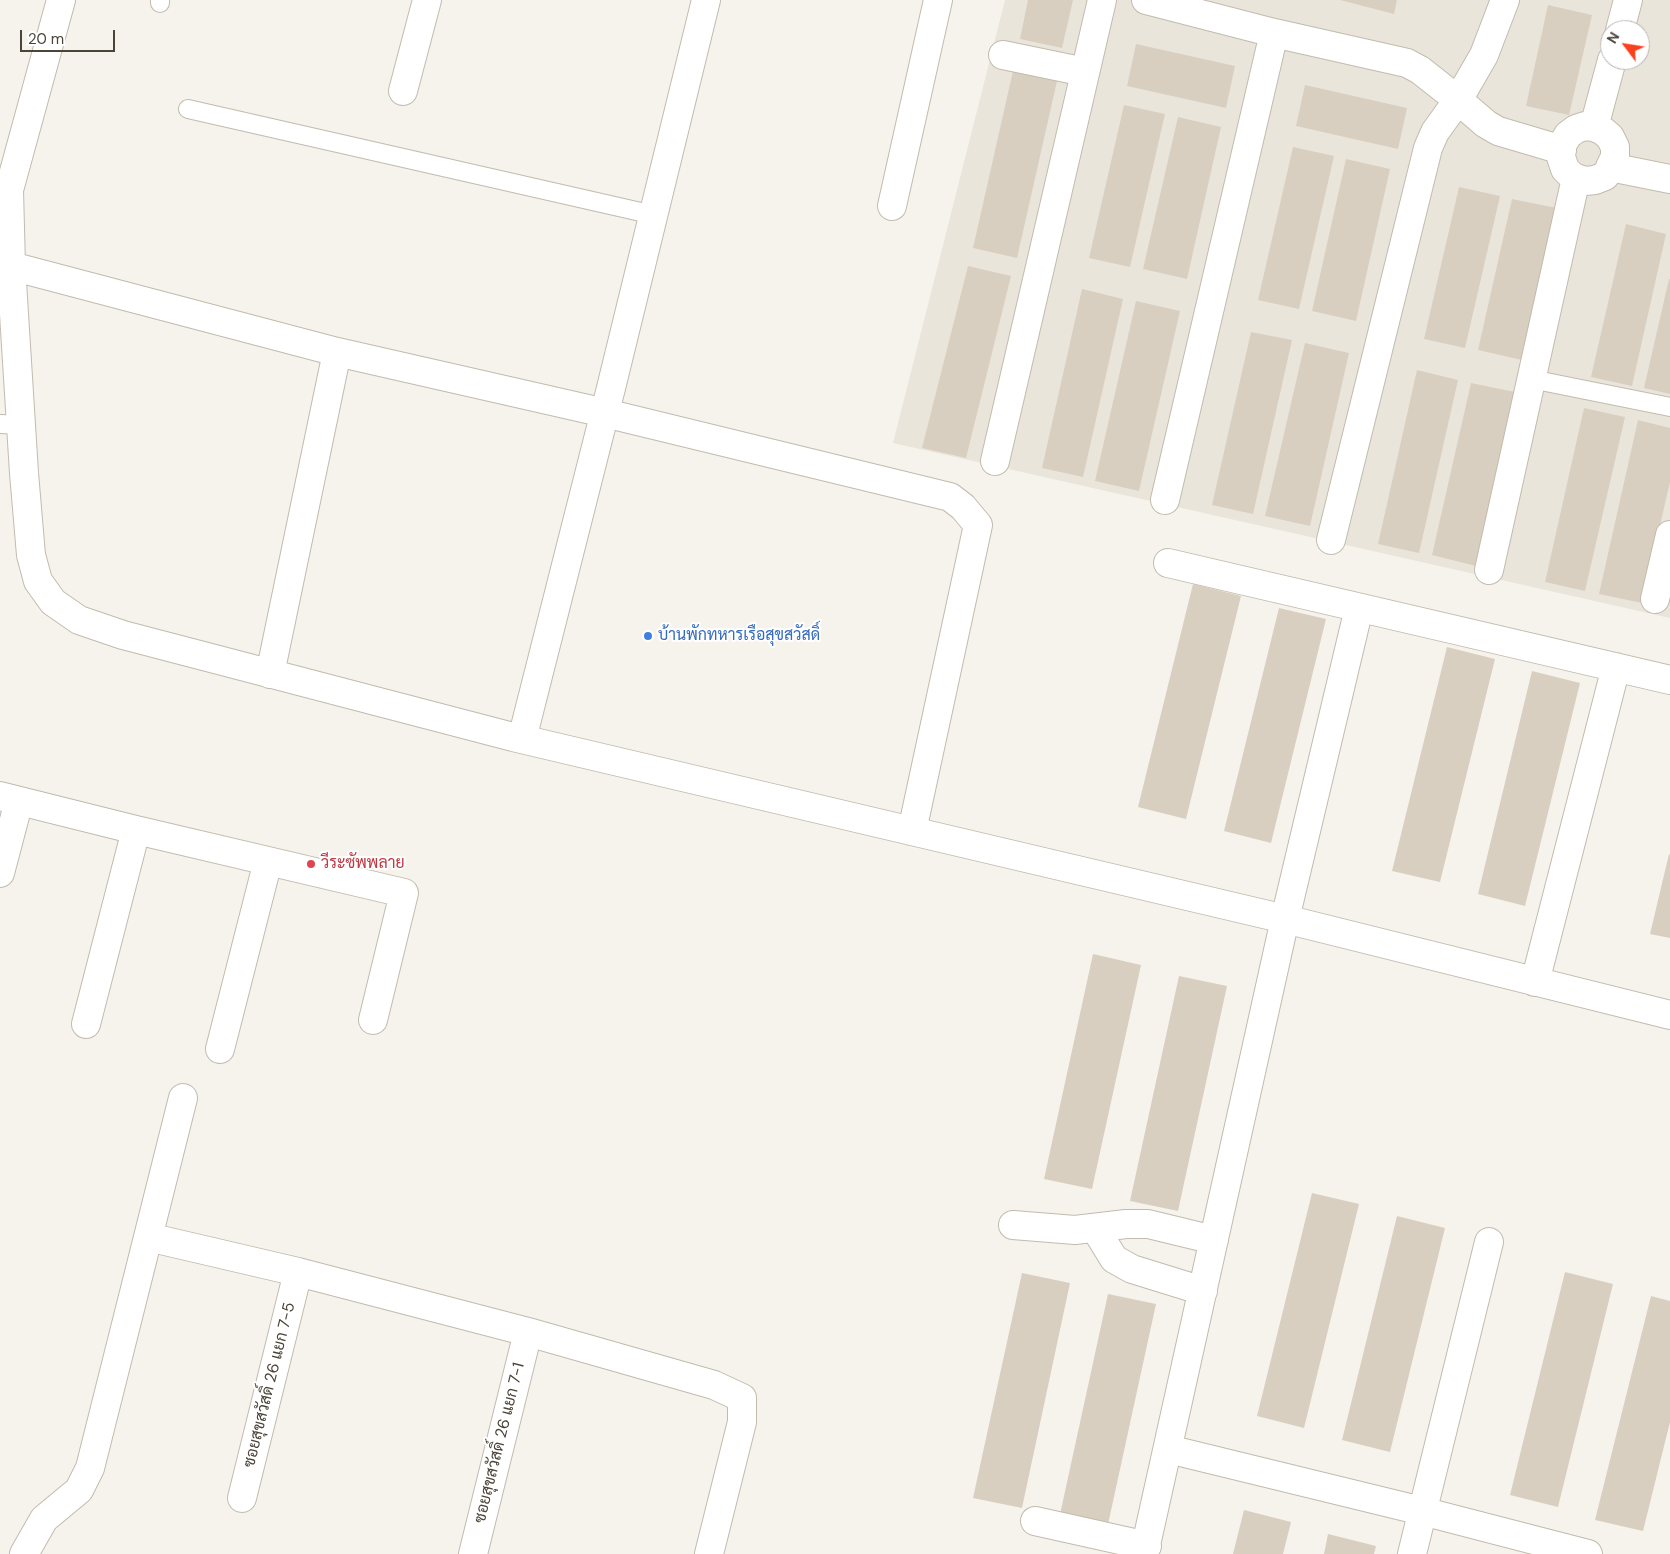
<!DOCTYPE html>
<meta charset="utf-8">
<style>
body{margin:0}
#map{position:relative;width:1670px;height:1554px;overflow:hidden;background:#f6f3ec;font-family:"DM Sans",sans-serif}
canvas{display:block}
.north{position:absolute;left:1600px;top:20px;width:50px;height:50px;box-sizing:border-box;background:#fff;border:1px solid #b7b4b0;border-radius:50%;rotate:301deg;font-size:14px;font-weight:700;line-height:20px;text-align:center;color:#4b4439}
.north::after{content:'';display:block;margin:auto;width:18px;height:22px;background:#fc3f1d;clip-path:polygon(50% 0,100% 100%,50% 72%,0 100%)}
.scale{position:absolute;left:20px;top:30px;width:95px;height:22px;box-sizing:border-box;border:2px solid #4b4439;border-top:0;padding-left:6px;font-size:15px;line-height:18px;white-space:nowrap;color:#4b4439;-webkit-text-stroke:4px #fff;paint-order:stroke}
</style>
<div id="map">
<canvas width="1670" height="1554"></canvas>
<div class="north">N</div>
<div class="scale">20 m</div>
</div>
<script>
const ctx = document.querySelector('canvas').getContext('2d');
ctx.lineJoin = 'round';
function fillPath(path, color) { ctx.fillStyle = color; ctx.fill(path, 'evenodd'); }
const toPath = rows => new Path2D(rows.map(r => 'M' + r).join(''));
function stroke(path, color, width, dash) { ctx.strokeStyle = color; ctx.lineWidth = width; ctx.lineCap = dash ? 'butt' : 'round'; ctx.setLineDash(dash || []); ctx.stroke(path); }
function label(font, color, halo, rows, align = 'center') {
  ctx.font = font + ' "DM Sans",Sarabun,sans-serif'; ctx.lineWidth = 4; ctx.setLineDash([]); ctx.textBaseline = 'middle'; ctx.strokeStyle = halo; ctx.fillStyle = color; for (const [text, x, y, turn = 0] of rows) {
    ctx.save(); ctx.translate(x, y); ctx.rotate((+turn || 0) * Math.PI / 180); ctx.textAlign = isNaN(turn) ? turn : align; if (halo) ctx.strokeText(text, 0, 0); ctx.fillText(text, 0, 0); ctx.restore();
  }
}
fillPath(toPath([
 [1005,0,1670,0,1670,618,893,443],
 [1610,30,1640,30,1640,60,1610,60]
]), '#eae5da');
fillPath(toPath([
 [1028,0,1073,0,1062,48,1020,39],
 [1340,0,1397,0,1394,14],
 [1548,5,1592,15,1569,115,1526,106],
 [1136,44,1235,66,1226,108,1127,86],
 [1013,71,1057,81,1017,258,973,248],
 [1305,85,1407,108,1398,149,1296,126],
 [1124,105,1165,114,1130,267,1089,258],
 [1178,117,1221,127,1187,279,1143,269],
 [1293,147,1334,156,1299,309,1258,300],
 [1346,159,1390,169,1356,321,1312,311],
 [1459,187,1500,196,1465,348,1424,339],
 [1512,199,1557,208,1522,360,1478,350],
 [1626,224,1666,234,1632,386,1591,377],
 [968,266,1011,276,966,458,922,448],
 [1669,279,1670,279,1670,394,1644,388],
 [1082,289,1123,299,1083,477,1042,468],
 [1136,301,1180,311,1139,491,1095,481],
 [1251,332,1292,340,1253,514,1212,505],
 [1305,343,1349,353,1310,526,1265,516],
 [1417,370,1458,380,1419,553,1378,544],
 [1471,383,1515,392,1476,566,1432,555],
 [1584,408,1625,417,1585,591,1545,582],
 [1638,420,1670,428,1670,482,1642,603,1599,594],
 [1193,584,1241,596,1186,819,1138,807],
 [1279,608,1326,619,1271,843,1224,831],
 [1447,647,1495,659,1440,882,1392,871],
 [1532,671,1580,683,1525,906,1478,894],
 [1669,854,1670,855,1670,938,1650,934],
 [1093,954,1141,965,1092,1189,1044,1179],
 [1179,976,1227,986,1178,1211,1130,1201],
 [1312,1193,1359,1204,1304,1428,1257,1416],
 [1397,1216,1445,1228,1390,1452,1342,1440],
 [1565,1272,1613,1284,1558,1507,1510,1495],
 [1022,1273,1070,1283,1022,1508,973,1498],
 [1108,1294,1156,1304,1107,1529,1059,1519],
 [1651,1296,1670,1301,1670,1422,1643,1531,1595,1520],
 [1244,1510,1291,1522,1283,1554,1233,1554],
 [1328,1534,1376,1546,1374,1554,1324,1554]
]), '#d8cfc1');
const service = toPath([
 [160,3,160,0],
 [188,109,654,215],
 [1531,379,1670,407],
 [0,424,21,425]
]);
const minor = toPath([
 [61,0,9,190,11,266,24,473,31,555,38,581,53,602,79,620,123,635,513,737,1285,919,1670,1015],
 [1146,0,1274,33,1407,63,1420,70,1458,100,1484,55,1505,0],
 [1620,30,1628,0],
 [1003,55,1085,72],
 [403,91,427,0],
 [1585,126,1594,127,1603,131,1610,137,1615,147,1615,157,1610,167,1612,167,1605,176,1595,180,1585,181,1573,177,1565,169,1561,157,1562,145,1568,135,1576,129,1585,126],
 [1594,127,1612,60],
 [1610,167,1670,179],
 [892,206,938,0],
 [11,266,337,352,605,413,950,497,963,507,978,525,912,831],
 [995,461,1102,0],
 [1165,500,1274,33],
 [1331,540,1428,148,1435,132,1458,100,1486,124,1498,131,1562,150],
 [1168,563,1670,680],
 [1489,570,1576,178],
 [1655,599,1670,535],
 [270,674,337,352],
 [522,739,611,388,706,0],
 [0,796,136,830,404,893,373,1020],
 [0,873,19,801],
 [1535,982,1616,667],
 [86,1024,136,830],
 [220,1049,268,861],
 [1013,1225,1075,1230,1126,1224,1148,1224,1214,1240],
 [1095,1228,1114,1259,1132,1269,1203,1291],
 [148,1237,298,1272,528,1332,714,1385,742,1398,742,1422,709,1554],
 [1168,1449,1422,1511,1588,1554],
 [242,1498,298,1272],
 [1035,1521,1147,1546],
 [24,1554,44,1519,79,1490,90,1468,183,1098],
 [473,1554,528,1332],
 [1144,1554,1285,919,1359,608],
 [1412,1554,1489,1242]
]);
stroke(service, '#c2bbae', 20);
stroke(minor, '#c2bbae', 30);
stroke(service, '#fff', 18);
stroke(minor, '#fff', 28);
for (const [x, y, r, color] of [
 [648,636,5,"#3f7fe0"],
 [311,864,5,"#e0444e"]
]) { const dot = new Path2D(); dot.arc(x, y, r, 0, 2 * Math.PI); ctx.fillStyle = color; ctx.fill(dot); stroke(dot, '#fff', 2); }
label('16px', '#366cbe', '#fff', [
 ["บ้านพักทหารเรือสุขสวัสดิ์",658,636]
], 'left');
label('16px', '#be3a42', '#fff', [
 ["วีระซัพพลาย",321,864]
], 'left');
label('16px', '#4b4439', '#fff', [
 ["ซอยสุขสวัสดิ์ 26 แยก 7-5",270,1385,-76],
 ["ซอยสุขสวัสดิ์ 26 แยก 7-1",500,1443,-76]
]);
</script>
